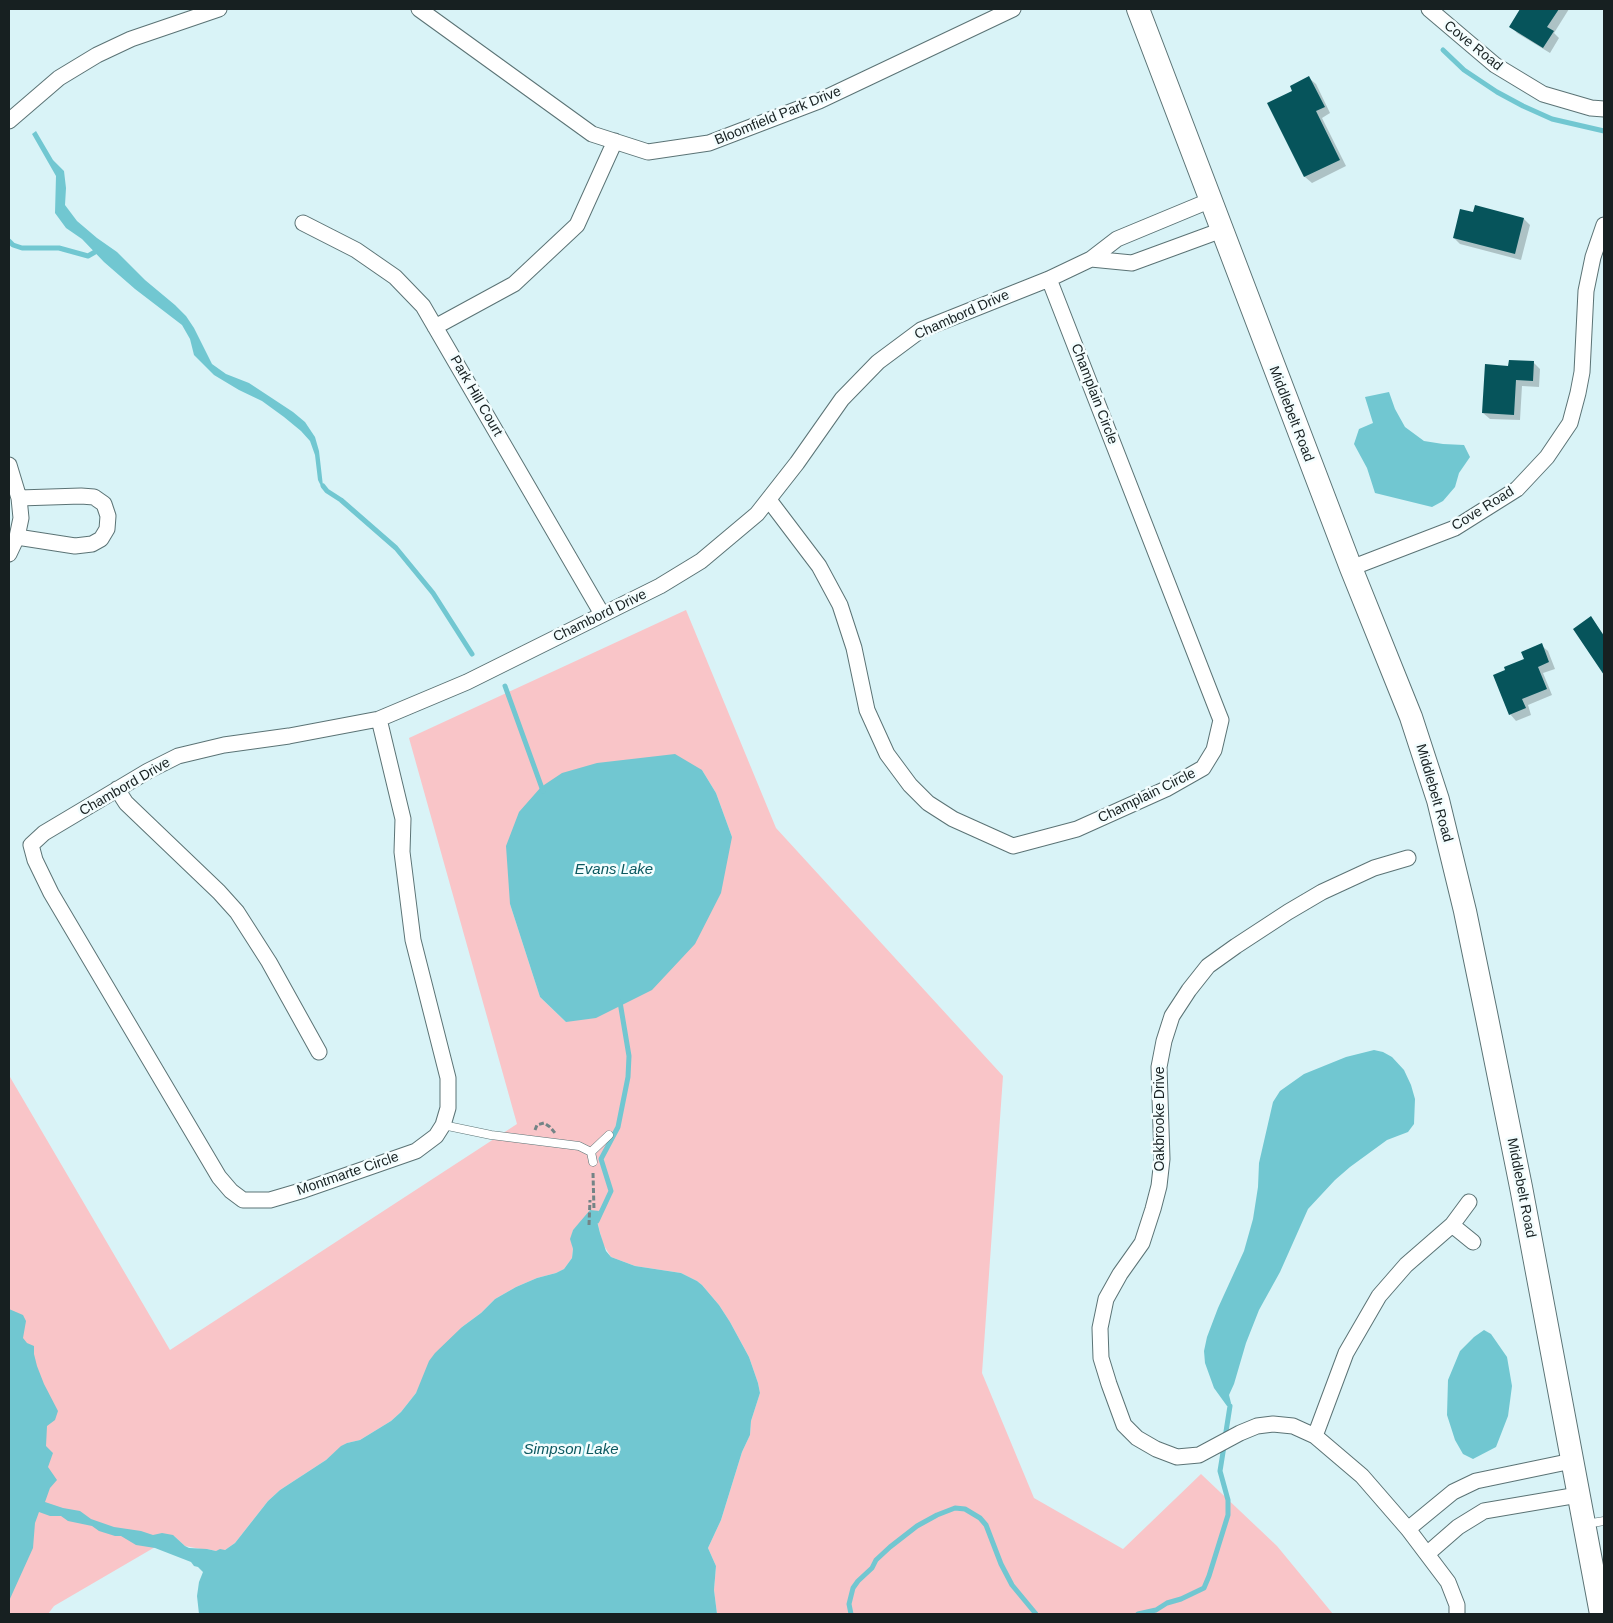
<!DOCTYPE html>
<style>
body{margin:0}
#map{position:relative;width:1613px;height:1623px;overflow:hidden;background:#d9f3f7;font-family:Helvetica,sans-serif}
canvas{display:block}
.frame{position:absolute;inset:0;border:10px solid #172021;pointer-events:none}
</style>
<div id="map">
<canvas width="1613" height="1623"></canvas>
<div class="frame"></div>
</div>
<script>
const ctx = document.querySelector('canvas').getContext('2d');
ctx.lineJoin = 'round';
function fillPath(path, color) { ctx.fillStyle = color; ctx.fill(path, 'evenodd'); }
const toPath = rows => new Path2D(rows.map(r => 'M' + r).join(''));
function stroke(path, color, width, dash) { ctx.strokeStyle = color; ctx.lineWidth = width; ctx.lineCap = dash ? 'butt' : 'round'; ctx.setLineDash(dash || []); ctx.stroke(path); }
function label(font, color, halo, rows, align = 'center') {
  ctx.font = font + ' Helvetica,sans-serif'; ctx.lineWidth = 5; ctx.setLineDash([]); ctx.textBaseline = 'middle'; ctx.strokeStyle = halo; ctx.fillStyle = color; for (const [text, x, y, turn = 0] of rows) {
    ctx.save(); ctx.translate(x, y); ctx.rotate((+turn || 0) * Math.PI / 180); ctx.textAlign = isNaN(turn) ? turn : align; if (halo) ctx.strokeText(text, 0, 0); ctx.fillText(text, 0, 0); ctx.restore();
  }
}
fillPath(toPath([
 [686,610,776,828,1003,1076,982,1373,1034,1498,1123,1549,1201,1474,1277,1546,1333,1614,717,1614,714,1590,716,1566,708,1548,721,1520,742,1452,750,1435,751,1421,760,1393,758,1383,749,1357,730,1322,719,1305,702,1285,697,1281,681,1273,635,1266,611,1257,603,1244,597,1221,578,1225,573,1230,571,1239,573,1249,572,1258,564,1269,556,1273,537,1278,516,1287,495,1299,481,1313,462,1327,422,1382,416,1393,401,1412,391,1421,360,1440,347,1443,342,1446,326,1460,280,1490,268,1501,235,1543,225,1550,216,1551,207,1549,201,1549,185,1546,174,1536,54,1606,48,1614,9,1614,9,1078,10,1077,170,1350,517,1124,409,738],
 [702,770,716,793,732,837,566,1022,540,997,510,904]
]), '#f9c5c8');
fillPath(toPath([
 [36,131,53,160,64,171,66,188,65,205,77,221,97,238,117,252,145,280,175,305,186,316,194,328,212,364,226,374,249,383,293,412,305,422,315,437,319,451,323,486,321,486,318,480,315,455,310,441,301,431,284,417,262,401,239,390,214,375,194,355,190,339,182,325,135,289,104,262,82,239,66,228,55,213,56,176,32,134],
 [1389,392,1395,409,1405,427,1424,441,1443,444,1464,445,1470,457,1459,473,1455,487,1443,501,1432,507,1375,493,1367,468,1354,444,1359,429,1373,423,1365,397],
 [675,754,702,770,716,793,732,837,721,893,695,944,652,990,596,1018,566,1022,540,997,510,904,506,846,519,812,541,787,562,773,597,763],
 [1374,1050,1383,1052,1392,1057,1404,1070,1411,1085,1415,1099,1414,1124,1408,1132,1387,1140,1350,1167,1335,1180,1308,1209,1280,1272,1259,1310,1246,1343,1234,1384,1229,1395,1231,1403,1230,1406,1227,1406,1214,1388,1205,1363,1204,1351,1207,1337,1218,1308,1244,1251,1253,1219,1258,1187,1259,1163,1273,1102,1280,1091,1304,1074,1346,1057],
 [590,1210,599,1211,597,1221,600,1233,606,1251,611,1257,635,1266,681,1273,697,1281,702,1285,719,1305,730,1322,749,1357,758,1383,760,1393,751,1421,750,1435,742,1452,721,1520,708,1548,716,1566,714,1590,717,1614,199,1614,197,1596,199,1582,203,1572,198,1567,194,1566,191,1562,155,1548,136,1545,121,1536,115,1536,99,1531,92,1526,68,1521,61,1516,50,1516,39,1512,35,1523,33,1548,9,1601,9,1309,23,1315,26,1321,23,1338,27,1343,34,1346,34,1354,37,1366,44,1384,58,1411,55,1420,47,1426,46,1446,53,1453,48,1467,57,1480,50,1488,45,1502,63,1508,80,1511,91,1519,114,1527,141,1531,153,1535,162,1533,173,1535,185,1546,189,1548,207,1549,216,1551,220,1549,225,1550,235,1543,268,1501,280,1490,326,1460,341,1446,347,1443,360,1440,391,1421,401,1412,416,1393,429,1361,435,1353,462,1327,481,1313,495,1299,516,1287,537,1278,556,1273,564,1269,572,1258,573,1249,570,1239,573,1230],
 [1484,1330,1491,1334,1507,1357,1512,1386,1508,1416,1496,1447,1473,1459,1463,1454,1455,1440,1447,1415,1448,1380,1460,1351,1474,1337]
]), '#71c7d1');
fillPath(toPath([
 [1522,9,1569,9,1554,33,1559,38,1550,53,1517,33,1511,26],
 [1309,78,1316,84,1330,113,1322,118,1346,166,1312,183,1305,177,1269,103,1293,91],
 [1474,214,1524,219,1530,225,1521,260,1460,244,1454,238],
 [1533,362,1540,369,1539,387,1522,386,1520,420,1490,419,1483,413,1510,367],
 [1591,618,1604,635,1604,670,1598,664],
 [1541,645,1548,651,1555,669,1543,673,1552,695,1528,705,1531,715,1516,721,1510,714,1525,659]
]), '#0003');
stroke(toPath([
 [1443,50,1464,70,1497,92,1523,106,1552,119,1604,131],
 [9,241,13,245,22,248,59,248,88,256,95,252],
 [323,486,327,491,341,500,396,548,433,593,472,654],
 [505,686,543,791],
 [597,1221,611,1191,601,1159,618,1127,628,1077,629,1056,620,1002],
 [1225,1438,1230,1406],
 [851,1614,849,1604,853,1588,858,1581,872,1568,876,1560,890,1547,917,1526,937,1515,955,1508,965,1509,980,1518,986,1525,1001,1564,1012,1585,1036,1614],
 [1138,1614,1156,1610,1167,1603,1181,1599,1204,1588,1209,1576,1228,1515,1228,1500,1220,1471,1224,1446]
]), '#71c7d1', 5);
fillPath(toPath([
 [1520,9,1559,9,1547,27,1554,31,1543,48,1509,27],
 [1309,76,1325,107,1316,111,1340,160,1304,177,1267,103,1292,91,1290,86],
 [1475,205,1524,218,1515,254,1453,238,1460,209,1473,212],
 [1509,360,1534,361,1533,381,1516,380,1514,415,1482,413,1485,364,1508,366],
 [1591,616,1604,636,1604,675,1573,629],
 [1542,643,1549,662,1538,667,1547,689,1522,699,1526,708,1509,715,1493,675,1505,670,1504,667,1524,659,1521,652]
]), '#06545b');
const lane = toPath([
 [443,1125,491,1135,579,1146,591,1152,593,1162],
 [591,1152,609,1135],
 [1586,1524,1604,1521]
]);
const street = toPath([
 [419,9,592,134,648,152,709,143,819,101,1013,9],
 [1429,9,1495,65,1543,94,1591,108,1604,109],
 [9,121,59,78,97,55,131,39,219,9],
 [303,223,356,250,395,277,423,306,602,614],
 [1091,259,1132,263,1222,230],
 [435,327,514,284,577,225,615,141],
 [9,465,19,498,21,518,17,537,9,554],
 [769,500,819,566,840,605,854,648,867,710,887,754,910,785,928,803,953,819,1013,846,1077,829,1166,789,1203,768,1214,750,1221,720,1219,715,1049,279],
 [17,537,75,546,92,544,101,539,107,529,108,516,104,504,94,497,81,496,19,498],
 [1351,568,1455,528,1517,489,1547,457,1570,423,1578,393,1582,372,1586,291,1593,257,1604,225],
 [379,719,403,819,402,852,413,940,448,1078,448,1108,443,1125,436,1136,416,1151,304,1190,270,1200,243,1200,231,1191,219,1177,51,893,35,860,31,845,44,833,148,771,178,756,224,745,289,736,379,719,467,682,660,586,701,561,757,514,797,463,842,399,878,362,921,330,1049,279,1091,259,1117,239,1211,200],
 [117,789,126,803,219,892,237,912,269,962,319,1052],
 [1408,858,1374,868,1322,892,1288,912,1236,946,1208,966,1189,990,1172,1016,1164,1041,1159,1067,1162,1159,1159,1186,1153,1209,1142,1243,1120,1274,1106,1299,1100,1328,1101,1358,1109,1384,1124,1425,1137,1438,1156,1449,1177,1457,1199,1455,1240,1433,1257,1426,1273,1424,1293,1426,1315,1436,1362,1476,1408,1529,1448,1582,1457,1605,1457,1614],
 [1452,1225,1473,1242],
 [1315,1436,1346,1353,1379,1296,1406,1265,1452,1225,1469,1202],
 [1408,1529,1453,1492,1476,1481,1572,1461],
 [1427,1554,1458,1527,1484,1511,1578,1495]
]);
const secondary = toPath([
 [1138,9,1351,568,1411,717,1438,800,1465,911,1486,1013,1521,1187,1601,1614]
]);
stroke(lane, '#5b7375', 9);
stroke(street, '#5b7375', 17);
stroke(secondary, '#5b7375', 24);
stroke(toPath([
 [535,1130,537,1125,544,1123,550,1127,555,1133],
 [593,1173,594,1210],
 [589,1225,590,1200]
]), '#738486', 3, [5, 2.5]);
stroke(lane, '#fff', 8);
stroke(street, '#fff', 15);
stroke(secondary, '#fff', 22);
label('14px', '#172021', '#f3fdfe', [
 ["Cove Road",1473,46,39],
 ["Bloomfield Park Drive",778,116,-22],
 ["Chambord Drive",962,315,-24],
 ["Champlain Circle",1094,394,69],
 ["Park Hill Court",476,396,60],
 ["Middlebelt Road",1291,414,69],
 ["Cove Road",1483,509,-32],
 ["Chambord Drive",600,616,-26],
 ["Chambord Drive",125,787,-30],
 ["Middlebelt Road",1434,793,74],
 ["Champlain Circle",1147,796,-26],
 ["Oakbrooke Drive",1160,1119,-90],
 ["Montmarte Circle",348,1174,-19],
 ["Middlebelt Road",1521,1188,79]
]);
label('italic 15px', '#0c5960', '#f3fdfe', [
 ["Evans Lake",614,870],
 ["Simpson Lake",571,1450]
]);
</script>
